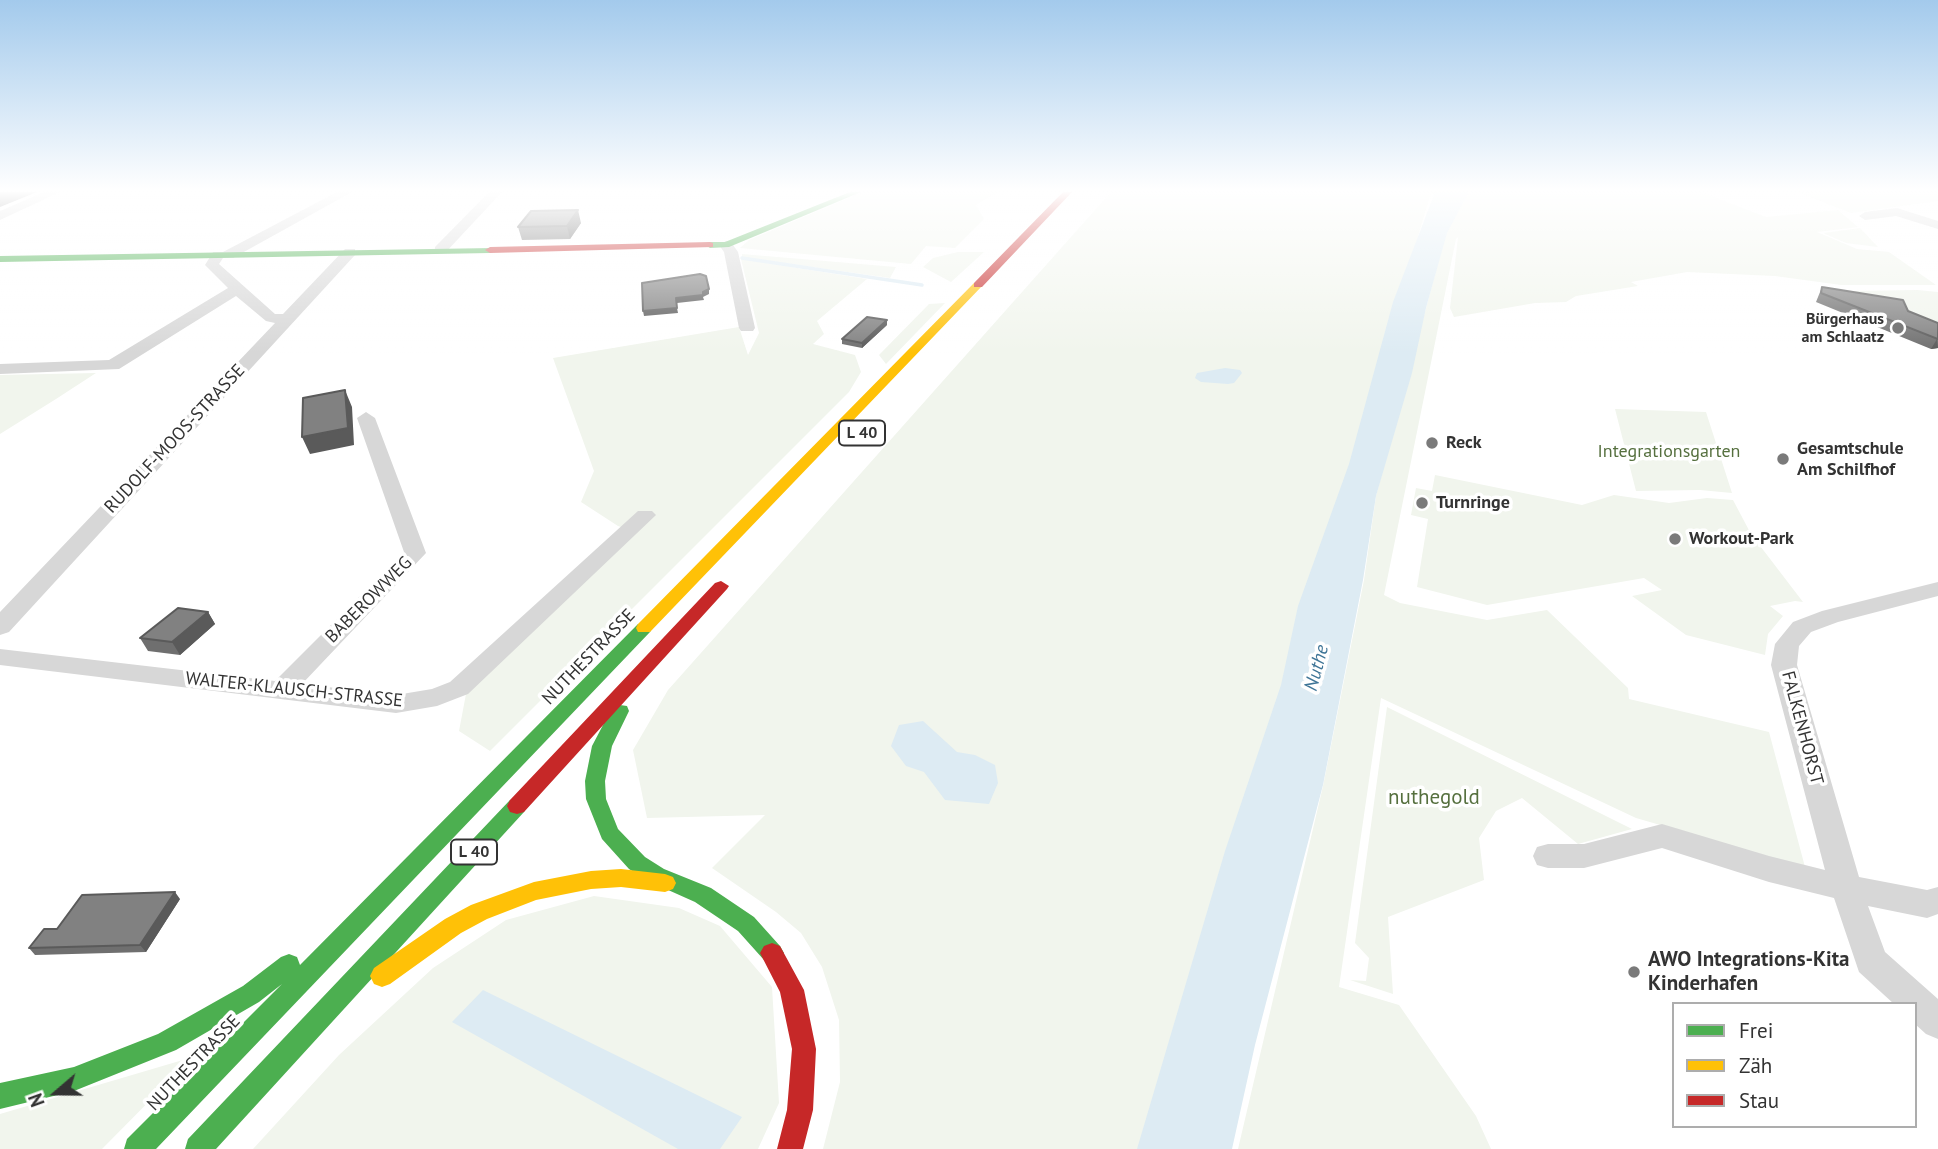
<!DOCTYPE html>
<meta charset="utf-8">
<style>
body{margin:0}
#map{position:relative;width:1938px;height:1149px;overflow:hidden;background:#fff;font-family:"PT Sans",sans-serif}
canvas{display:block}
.legend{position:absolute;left:1672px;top:1002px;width:245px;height:126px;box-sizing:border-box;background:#fff;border:2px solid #adadad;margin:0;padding:9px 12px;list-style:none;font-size:21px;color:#333}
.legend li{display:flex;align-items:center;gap:14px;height:35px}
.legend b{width:35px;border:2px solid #adadad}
.north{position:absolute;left:21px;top:1058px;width:70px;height:70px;-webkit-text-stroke:5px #fff;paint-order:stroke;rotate:250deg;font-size:19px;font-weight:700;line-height:28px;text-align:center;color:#333}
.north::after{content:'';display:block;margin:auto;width:24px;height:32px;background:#333;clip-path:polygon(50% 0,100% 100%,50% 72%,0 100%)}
</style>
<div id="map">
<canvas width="1938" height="1149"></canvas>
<ul class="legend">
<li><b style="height:9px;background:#4caf50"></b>Frei</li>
<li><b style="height:9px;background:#ffc107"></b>Zäh</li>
<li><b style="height:9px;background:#c62828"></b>Stau</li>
</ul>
<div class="north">N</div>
</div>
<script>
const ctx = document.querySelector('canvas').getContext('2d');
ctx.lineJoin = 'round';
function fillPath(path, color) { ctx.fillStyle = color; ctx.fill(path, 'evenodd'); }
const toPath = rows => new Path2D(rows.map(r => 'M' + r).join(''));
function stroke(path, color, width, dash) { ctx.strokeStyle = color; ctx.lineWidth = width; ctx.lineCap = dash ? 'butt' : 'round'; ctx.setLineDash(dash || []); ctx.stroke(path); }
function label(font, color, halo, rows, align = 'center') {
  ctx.font = font + ' "PT Sans",sans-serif'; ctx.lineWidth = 7; ctx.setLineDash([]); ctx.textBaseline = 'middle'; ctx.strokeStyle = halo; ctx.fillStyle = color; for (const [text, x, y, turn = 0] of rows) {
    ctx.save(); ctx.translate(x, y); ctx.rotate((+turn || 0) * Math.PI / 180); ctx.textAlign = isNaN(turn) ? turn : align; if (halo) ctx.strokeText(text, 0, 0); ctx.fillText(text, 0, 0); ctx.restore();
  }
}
fillPath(toPath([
 [863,192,997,192,976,205,984,219,955,248,926,246,911,264,740,248,749,240],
 [1111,192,1434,192,1429,199,1151,1149,823,1149,840,1082,839,1020,822,967,801,933,776,912,712,868,765,815,647,818,633,750,668,690],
 [1469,192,1701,192,1766,217,1838,210,1858,227,1817,232,1857,249,1889,252,1936,285,1841,285,1775,276,1687,272,1631,282,1638,286,1576,296,1566,302,1535,303,1454,317,1450,308,1458,237,1456,239,1384,595,1400,603,1487,620,1547,610,1628,688,1629,699,1769,732,1805,867,1636,818,1381,698,1339,987,1399,1005,1476,1116,1491,1149,1238,1149,1323,786,1364,580,1376,496,1446,233],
 [1813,192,1938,192,1938,201,1851,213,1800,193],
 [1860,228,1878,247,1846,243,1823,233],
 [958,252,984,252,951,282,923,267,933,258],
 [742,254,896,267,890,278,742,257],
 [741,259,867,279,817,321,824,334,813,344,855,355,861,372,849,392,490,751,459,731,466,694,635,532,618,526,581,502,594,471,553,358,739,327,748,355,759,333],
 [1917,290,1938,292,1938,336,1857,303,1854,291],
 [945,303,886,364,879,355,929,304],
 [96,373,56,399,0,434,0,375],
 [1615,409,1706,412,1732,493,1700,490,1636,491],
 [1435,475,1582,505,1614,495,1669,503,1707,498,1733,500,1751,534,1803,602,1795,601,1770,606,1783,616,1768,634,1765,655,1686,635,1632,596,1662,590,1644,578,1487,605,1417,587,1428,519,1411,515,1416,488,1432,491],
 [1387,707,1632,829,1578,844,1522,798,1496,811,1479,838,1484,880,1388,917,1393,994,1350,980,1366,981,1369,958,1355,943],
 [594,896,679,908,720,926,772,987,779,1103,758,1149,253,1149,339,1055,433,968,506,920],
 [193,1057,102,1149,0,1149,0,1114]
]), '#f1f5ed');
fillPath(toPath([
 [1435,192,1469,192,1447,233,1426,308,1412,373,1376,496,1363,580,1323,785,1255,1045,1232,1149,1137,1149,1225,851,1281,685,1298,606,1349,464,1393,302],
 [1225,368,1240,370,1242,373,1234,383,1228,384,1201,382,1195,378,1197,373],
 [923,721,957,752,975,755,995,765,998,783,989,804,945,800,924,772,906,766,891,746,899,725],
 [483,990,742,1117,720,1149,678,1149,452,1022]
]), '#ddebf3');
stroke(toPath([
 [742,258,922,285]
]), '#ddebf3', 3.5);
fillPath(toPath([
 [44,192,60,192,0,220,0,211,44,192],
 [337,192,352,192,233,258,223,258,219,264,275,314,283,314,345,249,355,249,355,255,9,632,0,635,0,612,275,323,266,321,236,296,119,369,0,374,0,364,109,360,228,288,205,265,213,252,223,252,337,192],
 [489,192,502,192,445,253,435,253,435,247,489,192],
 [1897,208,1938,221,1938,229,1896,216,1865,220,1859,216,1865,212,1897,208],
 [726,241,731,242,738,252,755,328,753,331,741,331,739,328,724,252,719,245,726,241],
 [366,412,375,418,426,553,302,684,396,695,432,689,450,682,638,511,652,511,656,515,468,694,437,706,396,713,0,665,0,649,275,681,404,552,357,418,366,412],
 [1938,582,1938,596,1838,622,1811,632,1799,646,1797,665,1859,877,1927,890,1938,887,1938,914,1927,918,1868,906,1885,952,1938,999,1938,1039,1926,1034,1915,1024,1915,1004,1894,1004,1859,972,1834,898,1769,882,1662,848,1584,868,1548,868,1537,865,1533,856,1537,847,1548,844,1584,844,1662,824,1769,856,1825,870,1771,665,1775,644,1793,622,1822,611,1938,582]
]), '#d7d7d7');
fillPath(toPath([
 [850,192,861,192,729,247,710,248,705,245,710,242,725,242,850,192],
 [493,248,493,252,490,253,0,262,0,256,493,248],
 [644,623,650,624,652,628,650,632,156,1149,124,1149,127,1139,282,984,259,1002,176,1050,74,1091,0,1109,0,1083,74,1067,158,1034,243,986,281,957,289,954,297,957,300,965,638,624,644,623],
 [620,705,627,706,629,711,612,746,605,781,606,799,618,829,645,857,664,869,711,888,754,917,780,946,784,953,780,960,772,963,764,960,738,931,695,902,648,881,629,869,602,839,586,799,585,781,592,746,613,706,620,705],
 [517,798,524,800,527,806,524,812,216,1149,185,1149,188,1139,510,800,517,798]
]), '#4caf50');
fillPath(toPath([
 [974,283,983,285,650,632,638,632,636,628,638,624,974,283],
 [621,869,665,874,673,877,676,883,673,889,665,892,621,887,591,889,536,900,487,919,461,933,390,984,382,987,374,984,370,976,374,968,445,919,471,905,534,882,591,871,621,869]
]), '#ffc107');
fillPath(toPath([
 [1063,192,1072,192,982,287,974,287,974,283,1063,192],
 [710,242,713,243,713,247,490,253,485,250,490,247,710,242],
 [721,581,729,586,727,589,524,812,517,814,510,812,507,806,510,800,715,583,721,581],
 [772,943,780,946,804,990,816,1049,813,1110,803,1149,777,1149,787,1110,792,1049,780,992,760,953,764,946,772,943]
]), '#c62828');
fillPath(toPath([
 [581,223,570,239,522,240,518,227],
 [1822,287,1908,311,1938,323,1938,348,1931,349,1816,302],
 [887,325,862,348,842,344,842,339],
 [208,612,215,624,180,655,148,651,140,638],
 [180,899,146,952,35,955,29,948,57,929]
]), '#6f6f6f');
fillPath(toPath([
 [0,192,37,192,0,207],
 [578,210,581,223,570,239,567,226],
 [709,289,709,294,703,297,704,300,677,303,676,298,703,292],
 [677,308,678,313,644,316,643,311],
 [887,320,887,325,862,348,862,343],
 [1937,339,1938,348,1931,349],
 [345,390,352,407,354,445,310,454,302,437],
 [208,612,215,624,180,655,172,642],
 [175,892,180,899,146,952,140,945]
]), '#5a5a5a');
const building = toPath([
 [578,210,567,226,518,227,531,211,578,210],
 [700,274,706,276,709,289,703,292,703,295,676,298,677,308,643,311,642,283,700,274],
 [1822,287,1903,300,1908,311,1938,323,1938,339,1821,293,1822,287],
 [867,317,887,320,862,343,842,339,867,317],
 [345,390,348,428,302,437,303,398,345,390],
 [178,608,208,612,172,642,140,638,178,608],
 [175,892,140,945,29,948,44,929,57,929,82,895,175,892]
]);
fillPath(building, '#818181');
stroke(building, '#5a5a5a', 2);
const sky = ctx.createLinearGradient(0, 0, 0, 353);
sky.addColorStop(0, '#a3caec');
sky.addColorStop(0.54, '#fff');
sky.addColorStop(1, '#ffffff00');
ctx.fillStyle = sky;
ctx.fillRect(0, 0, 1938, 353);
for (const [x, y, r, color] of [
 [1898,328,7,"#7a7a7a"],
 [1432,443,7,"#7a7a7a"],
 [1783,459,7,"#7a7a7a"],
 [1422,503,7,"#7a7a7a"],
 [1675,539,7,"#7a7a7a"],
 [1634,972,7,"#7a7a7a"]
]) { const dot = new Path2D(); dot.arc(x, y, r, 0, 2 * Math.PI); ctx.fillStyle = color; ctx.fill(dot); stroke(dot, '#fff', 2.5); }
label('bold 16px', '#333', '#fff', [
 ["Bürgerhaus",1884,319],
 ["am Schlaatz",1884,337]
], 'right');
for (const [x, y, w] of [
 [862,433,46],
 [474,852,46]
]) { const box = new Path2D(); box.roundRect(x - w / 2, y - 12.5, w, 25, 5); ctx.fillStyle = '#fff'; ctx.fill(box); stroke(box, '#333', 2); }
label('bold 16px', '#333', null, [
 ["L 40",862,433],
 ["L 40",474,852]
]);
label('18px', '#333', '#fff', [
 ["RUDOLF-MOOS-STRASSE",175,439,-47],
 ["BABEROWWEG",369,600,-45],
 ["NUTHESTRASSE",589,657,-46],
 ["WALTER-KLAUSCH-STRASSE",294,690,6],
 ["FALKENHORST",1802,728,75],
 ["NUTHESTRASSE",194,1063,-46]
]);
label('bold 18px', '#333', '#fff', [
 ["Reck",1446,443],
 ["Gesamtschule",1797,449],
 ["Am Schilfhof",1797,470],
 ["Turnringe",1436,503],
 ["Workout-Park",1689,539]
], 'left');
label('18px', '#56703f', '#fff', [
 ["Integrationsgarten",1669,452]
]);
label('italic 19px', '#3f7597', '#fff', [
 ["Nuthe",1317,668,-75]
]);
label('21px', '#56703f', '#fff', [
 ["nuthegold",1434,798]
]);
label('bold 21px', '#333', '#fff', [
 ["AWO Integrations-Kita",1648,960],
 ["Kinderhafen",1648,984]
], 'left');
</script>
